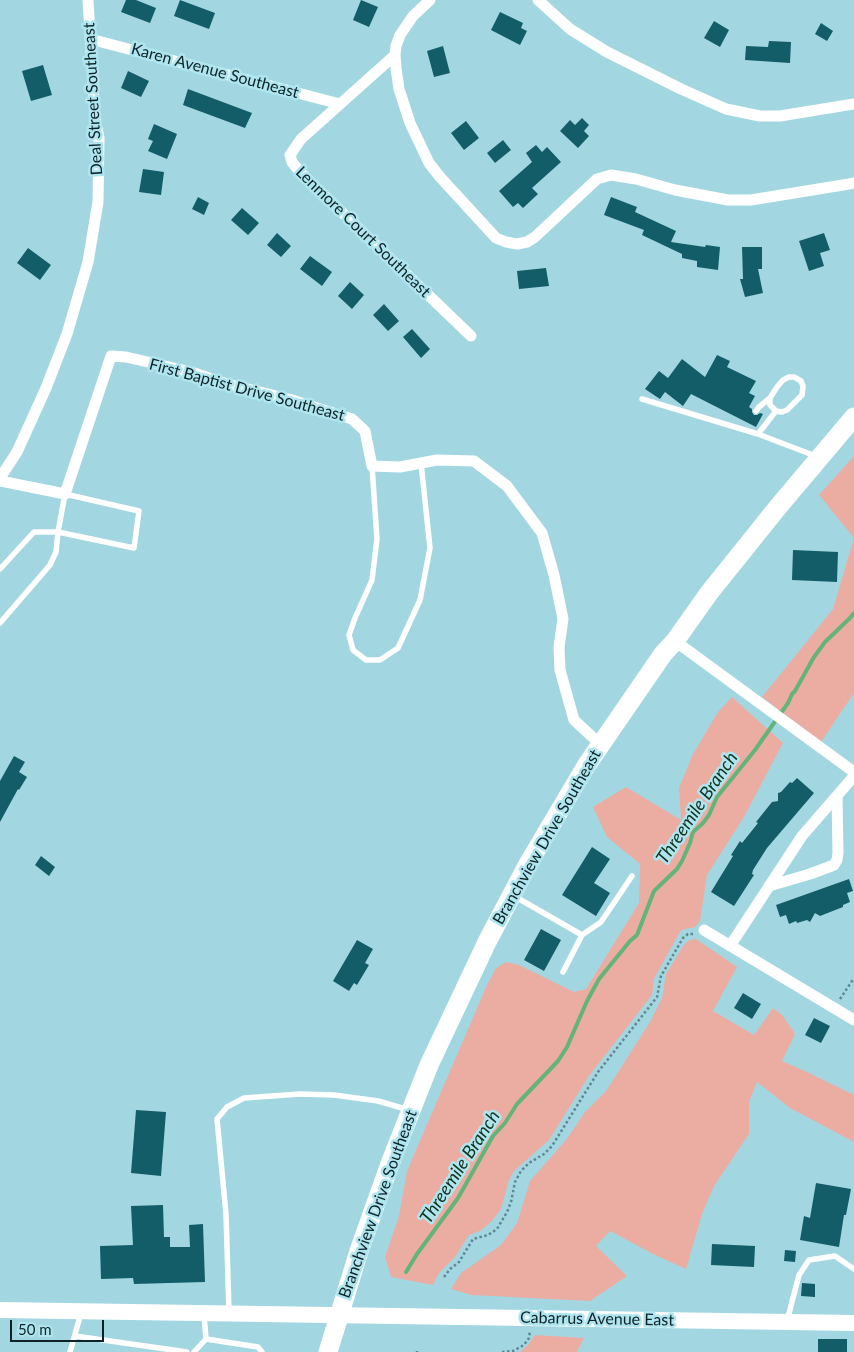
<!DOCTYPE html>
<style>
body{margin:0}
#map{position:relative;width:854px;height:1352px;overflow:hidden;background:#a2d7e2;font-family:Lato,sans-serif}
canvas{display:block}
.scale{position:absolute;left:10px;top:1320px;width:94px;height:22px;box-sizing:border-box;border:2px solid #0e2327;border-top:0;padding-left:6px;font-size:15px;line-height:18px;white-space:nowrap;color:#0e2327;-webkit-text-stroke:4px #afe5ef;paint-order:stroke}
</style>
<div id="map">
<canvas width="854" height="1352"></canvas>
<div class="scale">50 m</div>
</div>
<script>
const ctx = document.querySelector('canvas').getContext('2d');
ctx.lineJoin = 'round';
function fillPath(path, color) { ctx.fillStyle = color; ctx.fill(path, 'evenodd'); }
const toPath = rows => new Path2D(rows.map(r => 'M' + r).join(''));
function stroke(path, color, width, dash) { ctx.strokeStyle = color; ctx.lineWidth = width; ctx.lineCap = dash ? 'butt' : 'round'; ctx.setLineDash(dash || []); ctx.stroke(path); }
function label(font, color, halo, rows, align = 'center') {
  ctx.font = font + ' Lato,sans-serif'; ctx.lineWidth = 5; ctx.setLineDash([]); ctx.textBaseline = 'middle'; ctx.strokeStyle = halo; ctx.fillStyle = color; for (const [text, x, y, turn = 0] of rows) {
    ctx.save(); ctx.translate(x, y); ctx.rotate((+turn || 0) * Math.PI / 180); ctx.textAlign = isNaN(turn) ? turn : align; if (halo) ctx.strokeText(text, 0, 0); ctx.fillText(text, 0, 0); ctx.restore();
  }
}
fillPath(toPath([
 [854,456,854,538,819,495],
 [854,538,854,693,821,742,762,697,833,609],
 [732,697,783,743,744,817,707,875,700,921,695,927,681,930,654,979,652,995,589,1076,549,1140,514,1171,509,1180,501,1209,492,1221,480,1231,469,1235,455,1257,439,1273,433,1285,391,1277,385,1257,399,1216,407,1171,487,985,496,968,506,962,519,965,574,992,586,989,639,903,640,864,607,837,593,807,626,787,681,820,679,788,693,754,718,712],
 [696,939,737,967,713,1011,754,1035,773,1008,783,1016,795,1034,782,1061,809,1073,854,1095,854,1142,790,1108,757,1082,749,1102,749,1134,714,1186,702,1214,686,1269,655,1255,610,1231,596,1246,627,1276,590,1301,471,1295,451,1289,461,1273,501,1245,517,1223,530,1181,566,1140,585,1112,606,1091,650,1022,662,998,666,974,683,946,689,940],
 [535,1335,584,1338,577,1352,520,1352,528,1345]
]), '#ebada2');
stroke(toPath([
 [406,1272,417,1254,458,1198,493,1136,505,1123,517,1104,558,1061,567,1047,587,1001,599,979,630,941,637,935,654,891,677,869,682,861,690,843,693,832,703,823,709,815,717,797,755,750,788,703,792,694,795,691,814,657,825,642,850,618,854,613]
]), '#64b379', 4);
fillPath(toPath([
 [126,0,136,0,156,8,150,23,121,12],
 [180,0,215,13,209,29,174,16],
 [361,0,378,7,369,27,353,20],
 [500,12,523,23,521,28,527,31,520,45,491,30],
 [714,21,729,30,720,47,704,38],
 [821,23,833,31,827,41,815,34],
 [769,41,791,42,790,63,745,60,746,46,768,47],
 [443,46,450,73,434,77,427,51],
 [43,65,52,95,31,101,22,71],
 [128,71,149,81,141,97,121,88],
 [188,89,252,113,245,128,183,105],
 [582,118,589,125,584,131,589,136,578,148,560,131,570,120,575,125],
 [466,121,479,138,464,150,451,133],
 [154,124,177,134,167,159,148,151,153,141,148,139],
 [503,140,511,150,495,163,487,153],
 [536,145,542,152,547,147,561,162,532,188,538,194,523,208,518,203,513,207,499,191,532,162,526,153],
 [143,169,164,172,161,195,139,192],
 [198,197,209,203,204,215,192,209],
 [611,197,637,207,635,212,676,231,671,242,705,247,706,245,720,247,718,270,697,267,697,261,682,258,682,254,642,235,644,230,604,215],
 [242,208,259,223,248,235,231,220],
 [277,233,291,246,281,257,267,245],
 [824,233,830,250,820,253,824,266,809,271,799,241],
 [742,247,762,247,762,269,758,269,763,293,745,297,740,279,743,279],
 [28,248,51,265,40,280,17,263],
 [310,256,332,272,322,286,300,269],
 [546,268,549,286,519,289,517,271],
 [350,282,364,295,352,309,338,296],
 [384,304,399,321,388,331,373,315],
 [412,329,430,349,421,358,403,337],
 [717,355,730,361,727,367,756,381,749,393,755,396,749,407,752,409,752,412,754,415,757,415,760,413,763,414,756,427,691,394,683,406,665,392,660,399,645,389,659,371,668,378,682,359,705,377],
 [793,550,838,552,837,582,792,580],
 [14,756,25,762,19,772,27,777,19,790,18,789,0,822,0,781],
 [797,778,814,793,767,848,753,870,752,874,754,875,734,906,711,892,733,856,731,855,740,841,742,843,758,823,756,822,772,802,778,801,778,793,781,792,790,782,792,783],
 [592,847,610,859,594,883,610,893,596,916,562,895],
 [41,856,55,867,49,876,35,865],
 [849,879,853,891,847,893,850,902,843,905,843,907,820,916,815,913,810,922,807,920,797,923,796,921,789,924,786,915,780,917,776,905],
 [541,929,561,940,544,971,524,960],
 [357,940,373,949,365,963,369,965,357,985,354,983,349,991,333,981],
 [743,993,761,1004,752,1019,734,1008],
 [814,1018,830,1026,821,1043,805,1035],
 [136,1110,166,1112,161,1176,131,1173],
 [816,1183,851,1189,846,1215,844,1215,839,1247,800,1240,804,1216,810,1218],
 [163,1205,164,1237,170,1237,170,1247,190,1247,189,1225,203,1224,205,1282,134,1284,133,1278,101,1279,100,1246,133,1245,131,1206],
 [712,1244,755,1246,754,1267,711,1265],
 [785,1250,796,1251,795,1262,784,1261],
 [802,1283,815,1284,815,1297,801,1296],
 [818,1339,847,1339,847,1352,818,1352]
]), '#135d68');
stroke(toPath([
 [840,999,854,978],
 [444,1277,450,1269,459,1262,473,1239,488,1235,497,1229,507,1212,511,1202,515,1182,521,1171,529,1163,544,1154,552,1146,598,1072,657,997,661,976,683,938,688,934,693,934],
 [417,1352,417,1351],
 [502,1352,513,1351,524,1345,529,1338,530,1331]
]), '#60878f', 2.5, [2.5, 2.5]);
stroke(toPath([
 [789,377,794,377,801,381,803,386,802,395,787,410,782,412,776,411,770,405,770,398,777,387,783,380,789,377],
 [642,399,758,434,818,457],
 [756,411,759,407,770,398],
 [758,434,776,411],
 [372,466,377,539,372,580,355,618,349,635,353,650,366,660,380,660,398,648,420,600,430,548,421,463],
 [0,569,34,532,58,532,65,494,139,511,134,548,58,532,56,552,50,565,0,623],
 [514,896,582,935],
 [563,972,582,935,601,922,632,876],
 [229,1312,226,1214,217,1119,227,1107,244,1098,300,1094,334,1095,378,1101,409,1110],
 [204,1315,206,1339,258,1347,262,1352],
 [787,1321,799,1275,809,1260,835,1256,854,1269],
 [75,1336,187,1352],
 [70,1352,81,1313],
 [194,1352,206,1339]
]), '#fff', 5.5);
stroke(toPath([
 [430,0,413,16,400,35,396,46,395,55,301,139,290,155,292,162,300,172,471,336],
 [538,0,570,29,607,52,681,89,726,109,760,116,780,116,854,104],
 [90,39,340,104],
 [395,55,396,68,399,89,410,123,429,163,440,177,496,238,506,242,517,244,527,242,535,237,597,179,611,175,636,179,675,190,728,200,751,200,849,184,854,183],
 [0,478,17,452,46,388,67,334,88,262,98,202,99,138,95,118,88,0],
 [0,481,65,494,111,356,126,357,191,372,224,383,292,400,352,419,365,431,372,466,400,467,437,460,474,461,507,486,542,533,554,575,563,619,559,647,560,670,574,720,600,744],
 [675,641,854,772],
 [769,886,810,874,834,865,837,860,838,853,837,796],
 [704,930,854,1020],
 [730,946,802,836,854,776]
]), '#fff', 11);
stroke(toPath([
 [0,1310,854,1323]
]), '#fff', 16);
stroke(toPath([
 [328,1352,359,1251,391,1161,429,1065,487,942,528,864,586,766,663,654,675,641,709,593,778,507,854,417]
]), '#fff', 19);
label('16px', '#0e2327', '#afe5ef', [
 ["Karen Avenue Southeast",215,71,15],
 ["Deal Street Southeast",93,99,-93],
 ["Lenmore Court Southeast",363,232,44],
 ["First Baptist Drive Southeast",247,390,15],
 ["Branchview Drive Southeast",547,837,-60],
 ["Branchview Drive Southeast",378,1204,-70],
 ["Cabarrus Avenue East",597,1319,1]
]);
label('italic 18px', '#10321a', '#afe5ef', [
 ["Threemile Branch",697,808,-56],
 ["Threemile Branch",460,1167,-57]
]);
</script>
